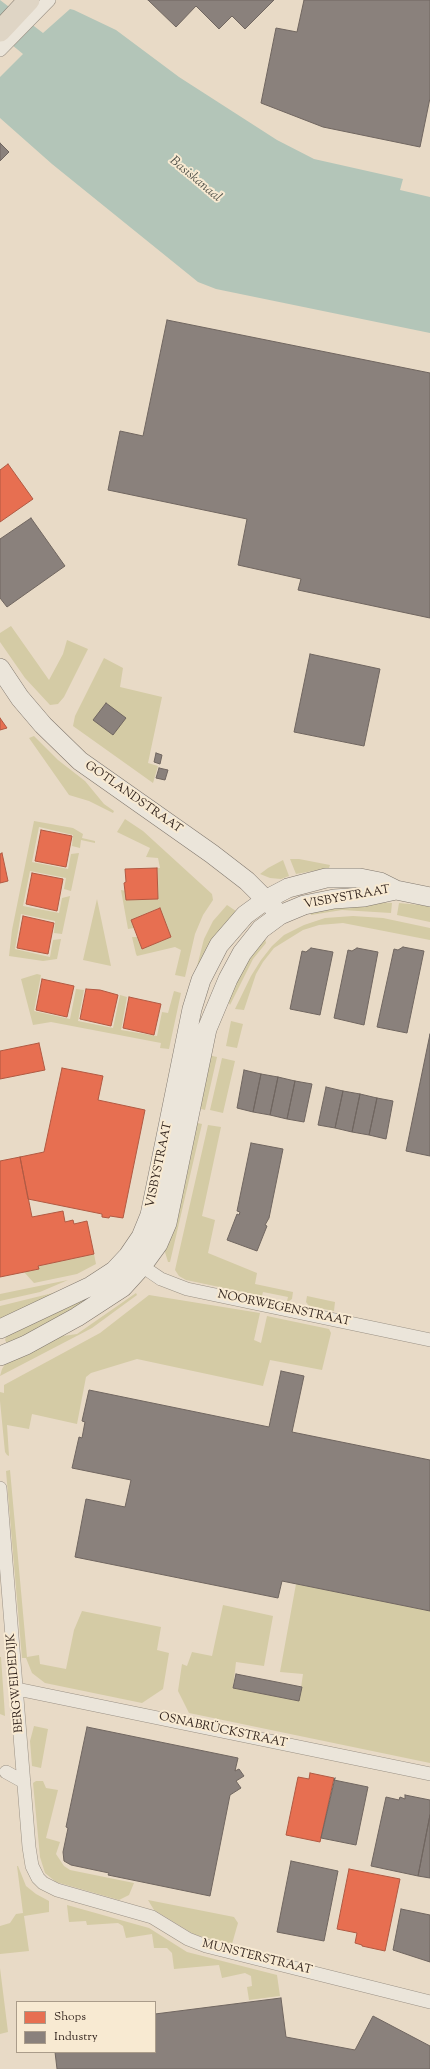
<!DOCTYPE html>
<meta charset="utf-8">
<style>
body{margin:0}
#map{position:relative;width:430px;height:2069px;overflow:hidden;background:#e8dac6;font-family:"Sorts Mill Goudy",serif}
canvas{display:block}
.legend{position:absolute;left:16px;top:2001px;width:140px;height:52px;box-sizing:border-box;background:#f8ead2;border:1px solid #aa9c8a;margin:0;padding:5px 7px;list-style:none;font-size:12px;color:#34261f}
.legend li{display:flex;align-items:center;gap:8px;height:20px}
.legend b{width:20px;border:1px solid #aa9c8a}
</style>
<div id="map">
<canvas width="430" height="2069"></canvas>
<ul class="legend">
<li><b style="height:11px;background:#e76f51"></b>Shops</li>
<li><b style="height:11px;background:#8a817c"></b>Industry</li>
</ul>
</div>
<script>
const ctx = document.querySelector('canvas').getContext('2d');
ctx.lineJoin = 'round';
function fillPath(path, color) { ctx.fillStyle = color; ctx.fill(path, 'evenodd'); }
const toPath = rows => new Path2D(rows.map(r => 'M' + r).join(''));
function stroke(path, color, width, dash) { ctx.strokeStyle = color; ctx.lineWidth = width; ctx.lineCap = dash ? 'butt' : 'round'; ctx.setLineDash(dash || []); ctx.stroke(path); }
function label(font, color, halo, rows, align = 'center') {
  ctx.font = font + ' "Sorts Mill Goudy",serif'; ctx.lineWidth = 4; ctx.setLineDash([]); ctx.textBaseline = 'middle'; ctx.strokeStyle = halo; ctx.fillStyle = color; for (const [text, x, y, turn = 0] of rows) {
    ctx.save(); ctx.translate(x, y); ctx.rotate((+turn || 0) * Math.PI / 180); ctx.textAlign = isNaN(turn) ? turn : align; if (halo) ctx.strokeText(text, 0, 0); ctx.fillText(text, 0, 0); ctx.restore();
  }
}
fillPath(toPath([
 [11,626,49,680,63,654,67,640,88,649,64,697,58,704,50,705,25,678,0,642,0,633],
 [104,658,123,668,120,687,162,697,148,763,158,766,153,783,73,726,75,716],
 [34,736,58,760,85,781,104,804,114,811,113,813,89,801,69,795,29,738],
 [125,819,143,831,212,894,213,900,203,915,195,934,185,977,175,975,181,950,175,947,137,956,136,954,132,937,137,937,142,949,171,937,159,908,131,920,134,928,128,929,121,890,126,891,127,900,158,899,157,868,160,868,158,858,146,857,150,848,117,832],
 [34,821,73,828,83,834,82,838,95,841,95,843,81,840,80,848,72,846,73,835,39,827,32,862,68,869,71,854,79,853,71,891,64,889,66,878,30,871,23,906,59,913,62,898,70,896,62,934,54,933,55,921,21,914,15,949,50,957,53,940,61,939,57,959,43,961,9,956,12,930],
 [290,859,299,859,330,865,329,868,296,874],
 [283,860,289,876,281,879,270,878,260,874,268,868],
 [97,899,111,966,83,960],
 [377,902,392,903,391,913,342,910,311,915,309,907],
 [399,903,430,906,430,922,397,915],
 [227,905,236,911,194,978,204,939,213,921],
 [353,916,383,918,430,928,430,940,343,923,319,925,303,930,274,948,263,962,256,974,244,1010,235,1009,251,976,261,960,272,946,284,935,304,925,325,918],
 [265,938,266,943,253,959,230,1005,228,1001,242,962],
 [37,974,41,975,34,1011,70,1019,76,989,84,990,78,1021,113,1028,120,995,127,997,121,1030,157,1036,162,1012,168,1013,174,991,181,993,169,1049,160,1048,161,1043,51,1022,33,1025,21,979],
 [231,1021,243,1024,237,1048,226,1046],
 [208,1055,217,1057,205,1110,198,1108],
 [222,1058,235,1061,223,1113,210,1110],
 [193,1122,202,1124,170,1262,168,1262,165,1252,166,1240],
 [208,1125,221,1127,202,1216,215,1220,208,1253,257,1273,255,1284,293,1292,292,1299,289,1301,287,1301,288,1297,263,1292,262,1296,186,1280,179,1276,175,1270],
 [94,1254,96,1264,77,1274,34,1283,24,1272,39,1269,38,1266],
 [68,1280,40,1292,0,1301,0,1294],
 [115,1287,8,1345,5,1340,7,1334,90,1295],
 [61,1291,0,1320,0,1306],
 [136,1293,137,1295,92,1328,0,1376,2,1369,8,1359,49,1338,77,1334],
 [149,1295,260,1313,254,1340,261,1343,267,1316,329,1329,331,1333,322,1370,270,1360,263,1386,137,1359,91,1373,86,1377,77,1424,32,1414,29,1429,7,1425,9,1456,7,1455,5,1452,0,1401,0,1392,4,1393,4,1385,100,1333],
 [307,1296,335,1302,334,1311,309,1306,306,1302],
 [10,1470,27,1657,39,1655,40,1664,66,1669,74,1630,82,1611,161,1627,157,1650,169,1653,163,1689,142,1703,45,1683,32,1673,26,1658,22,1658,6,1471],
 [296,1584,430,1611,430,1763,189,1713,178,1691,182,1664,187,1666,192,1652,212,1656,223,1605,273,1616,264,1666,236,1662,233,1688,299,1701,303,1674,280,1672],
 [0,1657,1,1657,5,1716,0,1714],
 [34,1726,48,1729,41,1768,32,1766,30,1741],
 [36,1781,43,1781,46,1788,58,1790,46,1838,60,1842,56,1854,64,1866,70,1870,134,1883,129,1895,119,1900,56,1882,45,1873,40,1857,33,1783],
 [17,1866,18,1866,26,1886,36,1894,49,1901,49,1912,24,1916,29,1951,0,1954,0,1926,10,1923,16,1914,23,1913],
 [148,1900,234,1917,238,1923,232,1944,195,1935,154,1910],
 [67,1905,149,1928,187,1952,277,1975,280,1996,249,2000,247,1987,252,1986,251,1976,245,1973,222,1978,219,1965,174,1969,172,1953,167,1948,154,1948,152,1934,126,1938,123,1926,118,1923,87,1925,86,1921,69,1922],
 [0,1968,8,2032,0,2034]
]), '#d4cba5');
fillPath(toPath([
 [0,0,43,33,70,9,74,10,116,30,179,77,277,140,314,159,403,179,400,190,430,197,430,333,216,289,198,282,52,164,0,118,0,77,23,54,0,35]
]), '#b3c5b8');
const shops = toPath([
 [8,464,33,499,0,522,0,470,8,464],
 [0,718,7,728,0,730,0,718],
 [41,830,72,836,66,867,35,861,41,830],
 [2,853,8,881,0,883,0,854,2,853],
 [157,868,158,899,126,900,124,883,126,882,125,869,157,868],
 [32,873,63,879,57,911,26,904,32,873],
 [160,908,171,937,142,949,131,920,160,908],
 [23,916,54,923,48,954,17,948,23,916],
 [42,979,74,986,67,1017,36,1010,42,979],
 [86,989,100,990,118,995,111,1026,80,1019,86,989],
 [129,997,161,1004,154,1035,123,1028,129,997],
 [39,1043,45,1070,0,1079,0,1051,39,1043],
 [62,1068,103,1076,98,1100,145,1110,123,1218,110,1216,109,1218,102,1217,102,1214,28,1199,20,1157,44,1152,62,1068],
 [20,1157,32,1217,63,1211,65,1222,73,1220,74,1224,87,1221,94,1254,38,1266,39,1269,0,1277,0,1161,20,1157],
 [310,1773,334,1778,320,1842,286,1835,298,1777,309,1779,310,1773],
 [349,1869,400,1879,385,1951,362,1946,362,1945,355,1943,357,1933,337,1929,349,1869]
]);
fillPath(shops, '#e76f51');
stroke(shops, '#b15942', 1);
const industry = toPath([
 [148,0,274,0,245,29,232,16,219,29,196,6,176,27,148,0],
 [304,0,430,0,430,98,420,147,323,127,261,103,276,28,297,32,304,0],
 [0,143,9,152,0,161,0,143],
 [167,320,430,373,430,618,298,590,301,579,238,565,247,519,108,490,120,431,143,436,167,320],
 [31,518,65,566,7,607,0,598,0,539,31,518],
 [310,654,380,669,364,746,294,732,310,654],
 [106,703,126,718,113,735,93,720,106,703],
 [156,753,162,755,160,764,154,762,156,753],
 [159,768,168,770,165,780,156,778,159,768],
 [403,947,424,951,407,1033,377,1027,394,949,398,950,403,947],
 [311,948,333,952,320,1015,290,1009,302,951,306,952,311,948],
 [357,948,378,952,364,1025,334,1018,348,950,352,951,357,948],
 [430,1034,430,1156,406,1151,430,1034],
 [244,1070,261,1074,253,1112,237,1108,244,1070],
 [261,1074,278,1077,270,1115,253,1112,261,1074],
 [278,1077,295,1081,287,1119,270,1115,278,1077],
 [295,1081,312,1084,304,1122,287,1119,295,1081],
 [326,1087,343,1091,335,1128,318,1125,326,1087],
 [343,1091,360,1094,352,1132,335,1128,343,1091],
 [360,1094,377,1098,369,1135,352,1132,360,1094],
 [377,1098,393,1101,386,1139,369,1135,377,1098],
 [251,1143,283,1149,269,1218,265,1225,267,1226,257,1251,227,1240,237,1214,239,1215,240,1212,237,1211,251,1143],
 [281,1371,304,1376,292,1432,430,1460,430,1611,282,1581,278,1598,75,1557,86,1499,125,1507,131,1480,72,1468,79,1437,82,1438,85,1422,82,1421,89,1390,269,1427,281,1371],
 [236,1674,302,1687,299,1701,233,1688,236,1674],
 [87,1727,238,1758,235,1771,239,1769,244,1776,236,1781,241,1788,230,1795,210,1896,108,1875,109,1873,71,1865,64,1861,63,1852,68,1828,66,1827,87,1727],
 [335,1778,334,1780,368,1787,356,1845,321,1838,335,1778],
 [405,1795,430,1800,430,1815,418,1876,371,1866,386,1797,399,1800,400,1797,405,1799,405,1795],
 [430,1815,430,1878,418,1876,430,1815],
 [291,1861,338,1871,324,1941,277,1932,291,1861],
 [401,1909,430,1915,430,1962,393,1950,401,1909],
 [281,1998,286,2037,355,2050,373,2016,430,2046,430,2069,57,2069,55,2052,155,2052,155,2014,281,1998]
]);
fillPath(industry, '#8a817c');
stroke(industry, '#706660', 1);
const street = toPath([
 [0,50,49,0],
 [136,1262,161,1279,187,1289,430,1340],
 [0,1488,29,1847,32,1866,38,1878,43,1883,57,1890,152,1917,188,1939,206,1946,430,2002],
 [17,1689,430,1774],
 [6,1772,24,1782]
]);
const secondary = toPath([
 [0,668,20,698,43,725,80,761,212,854,247,881,274,908],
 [0,1329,91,1286,114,1271,128,1256,141,1237,150,1215,192,1009,201,980,219,945,245,915,267,899,288,888,326,878,360,878,380,882,396,890,430,897],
 [0,1356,26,1345,77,1317,123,1287,142,1266,158,1244,167,1223,207,1029,228,979,242,953,261,929,280,915,304,905,334,899,364,897,396,890]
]);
const primary = toPath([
 [0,31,29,0]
]);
stroke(street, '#9a9185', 14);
stroke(secondary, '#81786e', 20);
stroke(primary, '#81786e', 22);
stroke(street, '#ebe5da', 13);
stroke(secondary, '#ebe5da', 19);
stroke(primary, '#dfd5c5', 21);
label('12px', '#34261f', '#f8ead2', [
 ["GOTLANDSTRAAT",133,798,35],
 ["VISBYSTRAAT",347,898,-10],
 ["VISBYSTRAAT",160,1165,-78],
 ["NOORWEGENSTRAAT",284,1309,12],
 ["BERGWEIDEDIJK",16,1683,-95],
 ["OSNABRÜCKSTRAAT",223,1731,12],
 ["MUNSTERSTRAAT",257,1958,14]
]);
label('italic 13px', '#53534b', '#f8ead2', [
 ["Basiskanaal",195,180,40]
]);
</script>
